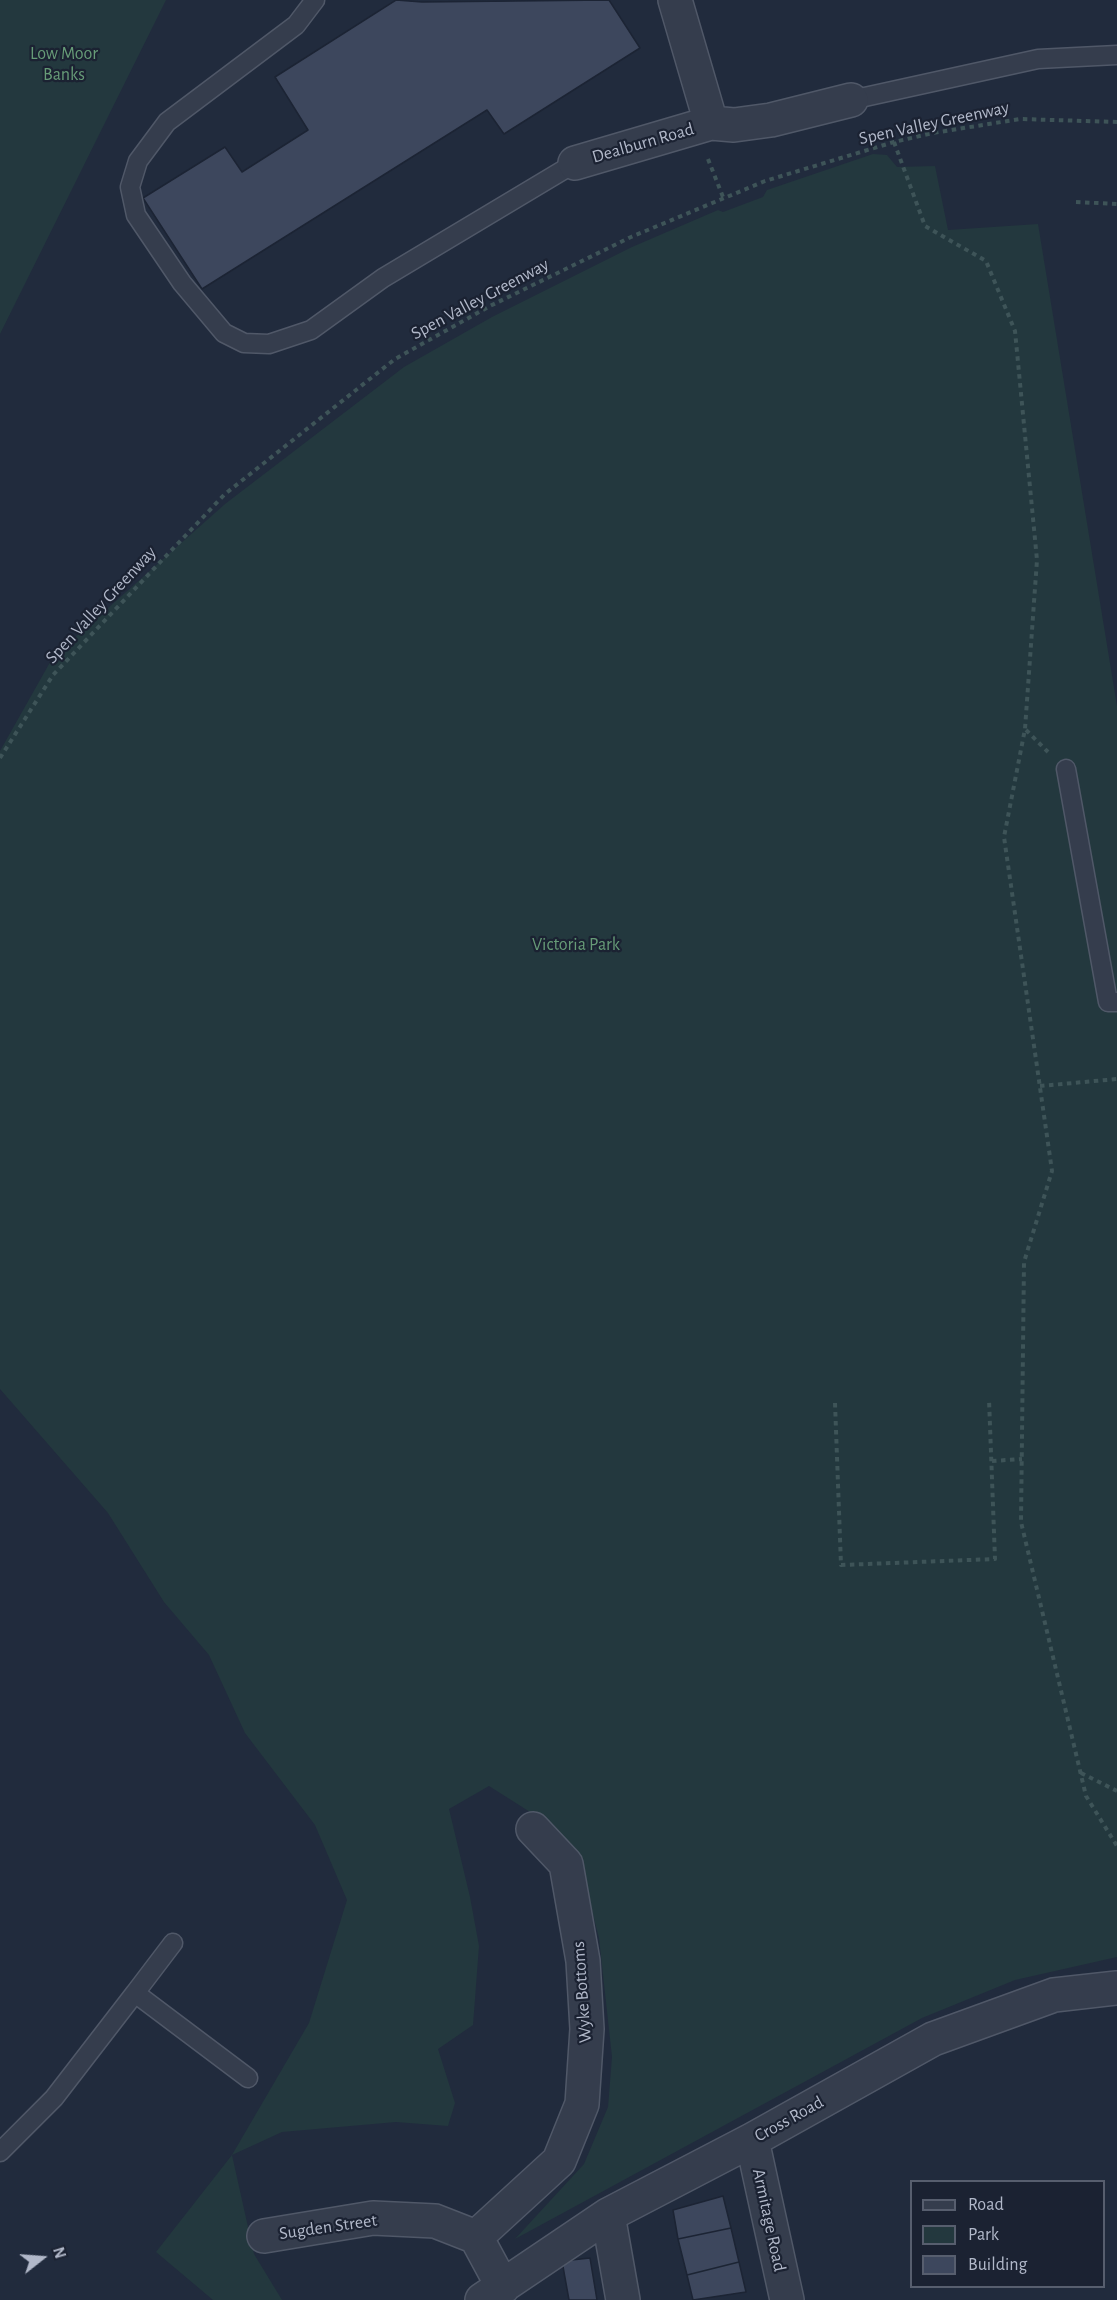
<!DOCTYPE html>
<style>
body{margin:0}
#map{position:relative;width:1117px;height:2300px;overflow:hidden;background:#212b3d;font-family:"Alegreya Sans",sans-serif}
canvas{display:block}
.legend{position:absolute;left:910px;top:2180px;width:195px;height:108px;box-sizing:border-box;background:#1b2232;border:2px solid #575e6e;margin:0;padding:8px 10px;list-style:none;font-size:18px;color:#b1b8c9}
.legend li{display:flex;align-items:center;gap:12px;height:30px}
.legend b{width:30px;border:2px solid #575e6e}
.north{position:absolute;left:12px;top:2228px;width:60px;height:60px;-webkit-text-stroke:4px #1b2232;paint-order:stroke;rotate:73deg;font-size:16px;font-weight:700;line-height:24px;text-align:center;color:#b1b8c9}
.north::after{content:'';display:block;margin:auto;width:21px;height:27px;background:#b1b8c9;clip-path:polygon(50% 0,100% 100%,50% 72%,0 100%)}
</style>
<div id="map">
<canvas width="1117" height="2300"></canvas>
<ul class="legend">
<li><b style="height:8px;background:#353d4d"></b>Road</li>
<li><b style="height:16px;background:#23383e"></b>Park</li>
<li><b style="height:16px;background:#3d475d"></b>Building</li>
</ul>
<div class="north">N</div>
</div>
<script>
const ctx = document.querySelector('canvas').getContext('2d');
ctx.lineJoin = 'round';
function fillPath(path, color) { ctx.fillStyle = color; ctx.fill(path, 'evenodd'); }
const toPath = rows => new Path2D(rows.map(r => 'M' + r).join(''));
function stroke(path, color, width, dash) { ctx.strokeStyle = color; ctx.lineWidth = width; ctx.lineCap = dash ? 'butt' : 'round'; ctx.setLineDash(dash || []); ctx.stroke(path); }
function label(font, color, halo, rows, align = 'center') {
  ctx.font = font + ' "Alegreya Sans",sans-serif'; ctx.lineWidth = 4.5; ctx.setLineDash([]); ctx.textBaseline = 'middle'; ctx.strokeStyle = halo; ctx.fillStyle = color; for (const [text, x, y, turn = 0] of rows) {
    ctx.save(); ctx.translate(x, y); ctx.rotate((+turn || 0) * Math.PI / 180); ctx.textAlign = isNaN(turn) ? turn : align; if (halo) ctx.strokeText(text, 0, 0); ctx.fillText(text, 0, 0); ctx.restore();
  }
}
fillPath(toPath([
 [0,0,166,0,0,334],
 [873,154,887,155,897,167,935,166,948,230,1038,224,1117,706,1117,1957,1015,1980,922,2018,515,2239,584,2164,608,2107,612,2057,599,1938,579,1861,549,1824,489,1786,449,1809,470,1897,479,1946,473,2025,438,2049,455,2103,448,2126,396,2122,282,2132,232,2155,254,2254,282,2300,213,2300,156,2252,232,2155,309,2023,347,1900,315,1825,245,1733,209,1655,164,1602,108,1513,0,1389,0,751,53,657,225,504,404,367,492,317,632,247,718,210,723,212,763,197,767,190]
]), '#23383e');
const building = toPath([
 [396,0,422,2,609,0,640,48,504,134,487,110,202,289,143,198,225,147,242,172,308,130,275,77,396,0],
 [723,2196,731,2228,678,2239,673,2210,723,2196],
 [731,2228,739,2262,687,2275,678,2239,731,2228],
 [590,2258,597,2300,569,2300,562,2261,590,2258],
 [739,2262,746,2292,693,2300,687,2275,739,2262]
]);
fillPath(building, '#3d475d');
stroke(building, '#1c2434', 1.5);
const lane = toPath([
 [315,0,296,25,167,122,138,161,130,187,136,215,182,283,224,333,244,343,269,344,311,330,383,278,575,163],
 [851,100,1038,59,1117,55],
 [1066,769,1108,1002,1117,1002],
 [135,1993,173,1943],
 [0,2152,54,2098,135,1993,248,2078]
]);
const street = toPath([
 [675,0,711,123],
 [575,163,711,123,734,125,771,120,851,100],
 [752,2140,787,2300],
 [608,2215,623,2300],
 [264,2236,373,2218,435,2221,476,2237,503,2287],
 [476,2237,559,2161,582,2104,587,2029,583,1961,566,1864,533,1829],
 [482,2300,608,2215,752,2140,933,2039,1054,1995,1117,1988]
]);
stroke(lane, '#505868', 21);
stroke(street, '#505868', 36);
stroke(toPath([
 [894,142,925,226,986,261,1015,331,1037,560,1025,729,1004,837,1052,1171,1024,1262,1021,1522,1086,1796,1117,1846],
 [708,159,723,197],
 [1076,202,1117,204],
 [1026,730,1048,752],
 [0,758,53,675,225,494,395,359,490,306,631,237,765,181,894,142,933,133,1020,119,1117,122],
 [1040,1086,1117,1079],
 [835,1403,841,1565,995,1559,989,1399],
 [992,1461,1022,1459],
 [1081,1773,1117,1791]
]), '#3e5458', 4, [4.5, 4.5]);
stroke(lane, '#353d4d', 18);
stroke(street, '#353d4d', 33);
label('18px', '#669b77', '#1b2232', [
 ["Low Moor",64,54],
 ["Banks",64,75],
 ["Victoria Park",576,945]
]);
label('18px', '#b1b8c9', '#1b2232', [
 ["Spen Valley Greenway",934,123,-12],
 ["Dealburn Road",643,143,-16],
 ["Spen Valley Greenway",480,299,-28],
 ["Spen Valley Greenway",101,605,-47],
 ["Wyke Bottoms",582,1992,-94],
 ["Cross Road",789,2119,-29],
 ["Armitage Road",769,2220,78],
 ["Sugden Street",328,2227,-8]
]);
</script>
